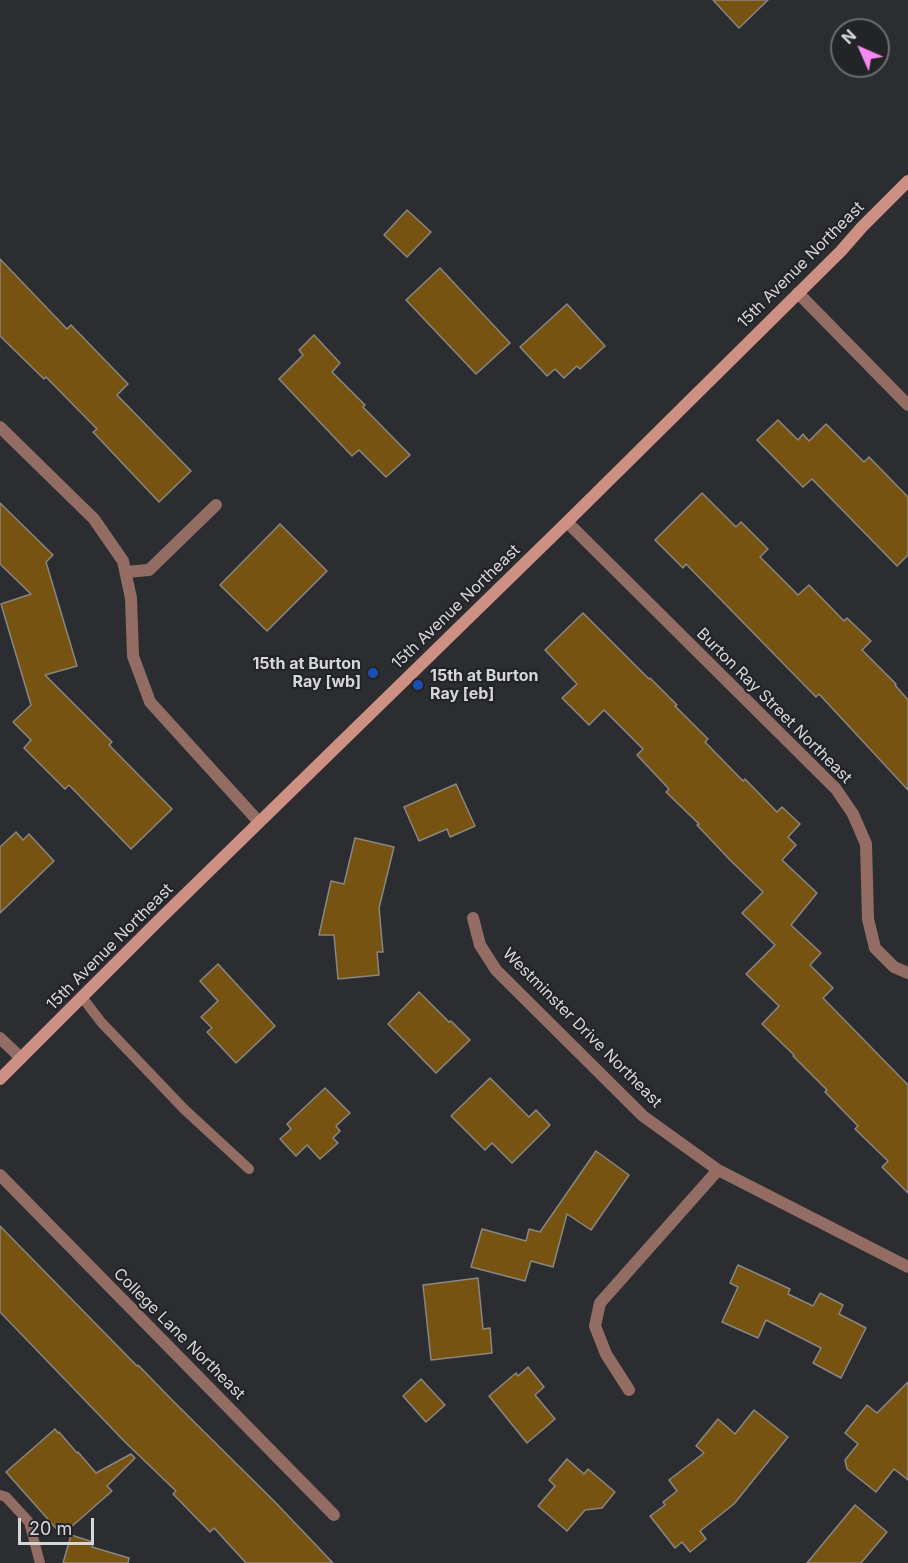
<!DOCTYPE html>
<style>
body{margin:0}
#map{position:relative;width:908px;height:1563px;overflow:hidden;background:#2c2d31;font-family:Inter,sans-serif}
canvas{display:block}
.north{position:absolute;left:830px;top:18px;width:60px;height:60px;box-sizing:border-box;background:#232427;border:2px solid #6b6c6e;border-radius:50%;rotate:315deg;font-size:16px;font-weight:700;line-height:24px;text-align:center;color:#d6d7d9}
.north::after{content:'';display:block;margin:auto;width:21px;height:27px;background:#f489f1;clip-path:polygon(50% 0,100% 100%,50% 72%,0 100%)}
.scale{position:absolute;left:18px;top:1518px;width:76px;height:27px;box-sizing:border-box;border:3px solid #d6d7d9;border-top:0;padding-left:8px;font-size:18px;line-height:21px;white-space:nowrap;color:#d6d7d9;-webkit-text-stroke:4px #232427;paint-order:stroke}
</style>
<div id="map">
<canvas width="908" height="1563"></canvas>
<div class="north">N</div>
<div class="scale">20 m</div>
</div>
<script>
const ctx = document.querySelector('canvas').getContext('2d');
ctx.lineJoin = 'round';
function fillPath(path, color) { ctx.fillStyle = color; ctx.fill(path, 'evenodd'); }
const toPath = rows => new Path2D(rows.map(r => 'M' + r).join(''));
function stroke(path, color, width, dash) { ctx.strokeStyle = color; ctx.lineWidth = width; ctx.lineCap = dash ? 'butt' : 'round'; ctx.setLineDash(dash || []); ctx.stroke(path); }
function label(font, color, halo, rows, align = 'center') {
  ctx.font = font + ' Inter,sans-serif'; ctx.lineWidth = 4.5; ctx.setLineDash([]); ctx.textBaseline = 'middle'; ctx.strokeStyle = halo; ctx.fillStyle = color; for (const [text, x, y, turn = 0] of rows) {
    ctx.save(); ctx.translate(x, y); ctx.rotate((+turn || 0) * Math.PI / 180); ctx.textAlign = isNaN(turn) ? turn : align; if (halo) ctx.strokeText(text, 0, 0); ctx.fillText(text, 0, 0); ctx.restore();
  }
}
const building = toPath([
 [713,0,768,0,739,28,713,0],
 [407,210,431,232,407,257,384,235,407,210],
 [0,259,67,329,71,325,128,384,117,395,191,471,159,502,93,432,97,429,46,377,44,379,0,336,0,259],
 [440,268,510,343,476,374,406,300,440,268],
 [567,304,605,346,580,369,577,366,564,378,555,369,547,376,520,347,567,304],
 [314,335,340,363,332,372,365,405,363,407,410,455,386,477,359,450,352,456,279,379,303,355,299,350,314,335],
 [778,420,798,440,803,434,809,441,826,424,864,462,869,457,908,497,908,555,897,566,812,479,803,487,757,440,778,420],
 [702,493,736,527,741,522,768,549,760,557,798,595,809,585,844,621,847,618,871,641,862,650,896,684,895,685,908,700,908,790,819,694,816,697,686,564,683,568,655,540,702,493],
 [0,503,53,555,46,562,77,666,45,675,112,742,109,745,172,809,131,849,69,785,65,789,24,748,31,740,13,722,31,705,1,604,31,594,0,564,0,503],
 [280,524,327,571,267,631,220,585,280,524],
 [583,613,649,679,650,678,677,705,675,706,708,739,705,742,743,781,745,779,777,812,782,807,800,824,788,837,796,845,782,860,817,893,791,925,821,953,810,965,833,988,823,998,908,1085,908,1193,882,1167,888,1161,855,1129,858,1126,825,1092,827,1090,793,1056,794,1055,762,1024,779,1006,746,974,775,945,742,913,763,892,730,860,697,825,699,824,666,792,669,789,637,755,643,749,604,710,589,725,562,698,577,684,545,650,583,613],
 [456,784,475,826,450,837,447,829,419,841,404,807,456,784],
 [16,832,23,840,29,834,54,861,0,913,0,847,16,832],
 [355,838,394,847,379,908,383,952,377,952,379,975,338,979,334,935,319,935,331,881,344,884,355,838],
 [218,964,275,1026,236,1063,207,1032,212,1028,201,1017,218,1001,200,981,218,964],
 [419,992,449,1022,451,1021,470,1040,436,1073,388,1024,419,992],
 [490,1078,529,1117,536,1110,550,1125,512,1163,492,1143,485,1150,451,1116,490,1078],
 [325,1088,350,1113,336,1126,340,1131,333,1138,338,1143,320,1159,307,1145,296,1156,280,1139,291,1129,287,1124,325,1088],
 [596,1151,629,1175,591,1230,567,1214,553,1267,531,1261,525,1281,471,1267,482,1229,526,1241,529,1229,540,1232,596,1151],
 [0,1226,137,1366,138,1365,174,1402,274,1501,333,1563,246,1563,214,1528,210,1532,173,1494,176,1491,126,1443,0,1312,0,1226],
 [738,1265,790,1289,788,1294,813,1306,820,1293,843,1305,839,1314,866,1328,841,1378,813,1363,821,1348,766,1320,758,1338,722,1322,738,1287,730,1283,738,1265],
 [478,1278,483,1329,490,1328,492,1353,431,1360,423,1285,478,1278],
 [528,1367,544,1387,535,1395,555,1419,527,1443,489,1396,516,1373,518,1376,528,1367],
 [421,1379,445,1405,426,1422,403,1396,421,1379],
 [908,1382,908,1480,894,1469,876,1492,847,1469,845,1460,858,1444,845,1433,867,1405,877,1413,908,1382],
 [754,1410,788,1437,734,1504,700,1531,706,1539,690,1552,682,1542,675,1548,650,1516,665,1505,663,1502,677,1491,669,1480,704,1453,696,1446,718,1419,735,1434,754,1410],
 [55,1429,58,1433,59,1432,77,1453,78,1452,96,1473,131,1454,135,1458,107,1486,112,1491,62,1535,6,1472,55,1429],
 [567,1459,584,1474,588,1469,615,1492,602,1508,585,1510,567,1531,538,1506,555,1486,549,1480,567,1459],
 [855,1505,887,1532,861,1563,807,1563,855,1505],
 [71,1535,93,1542,92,1547,129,1558,128,1563,63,1563,71,1535]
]);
fillPath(building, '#775311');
stroke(building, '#898783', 1.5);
stroke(toPath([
 [82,997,101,1022,184,1109,249,1169],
 [0,1495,6,1497,29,1522,40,1563]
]), '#936d64', 10);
stroke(toPath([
 [798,293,908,405],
 [0,427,94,519,123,561,131,598,133,656,150,702,259,822],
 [567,522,836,789,853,814,866,844,868,919,875,948,894,967,908,973],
 [126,572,149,570,216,505],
 [473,918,480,945,496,970,643,1116,718,1170,908,1267],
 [0,1038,21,1058],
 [0,1175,334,1515],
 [629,1390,606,1354,595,1326,600,1303,718,1170]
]), '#936d64', 12);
stroke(toPath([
 [0,1079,159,920,567,522,841,251,862,227,908,181]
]), '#cd9082', 12);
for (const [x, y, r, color] of [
 [373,673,6,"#1a4fb4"],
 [418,685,6,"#1a4fb4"]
]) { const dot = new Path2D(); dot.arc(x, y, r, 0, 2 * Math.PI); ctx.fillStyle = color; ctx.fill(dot); stroke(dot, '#232427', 2); }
label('16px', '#d6d7d9', '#232427', [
 ["15th Avenue Northeast",801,265,-45],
 ["15th Avenue Northeast",456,607,-44],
 ["Burton Ray Street Northeast",774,706,45],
 ["15th Avenue Northeast",110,947,-45],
 ["Westminster Drive Northeast",582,1028,45],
 ["College Lane Northeast",179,1334,45]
]);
label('bold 16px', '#d6d7d9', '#232427', [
 ["15th at Burton",361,664],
 ["Ray [wb]",361,682],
 ["15th at Burton",430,676,"left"],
 ["Ray [eb]",430,694,"left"]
], 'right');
</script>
